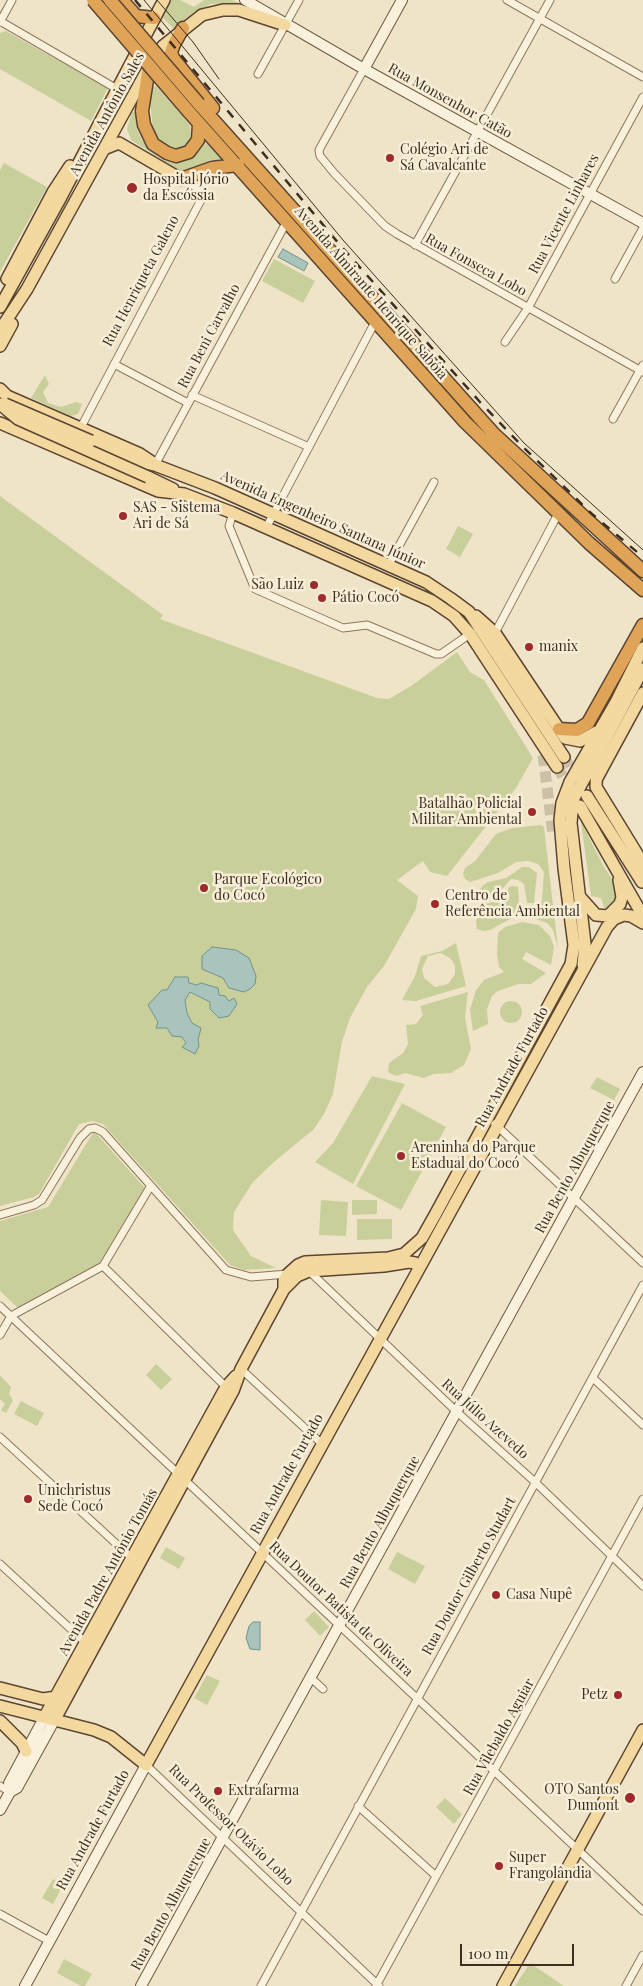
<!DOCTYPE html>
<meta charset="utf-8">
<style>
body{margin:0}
#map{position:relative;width:643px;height:1986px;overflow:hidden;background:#f0e4c8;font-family:"Playfair Display",serif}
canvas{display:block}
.scale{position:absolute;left:460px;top:1944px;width:114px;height:22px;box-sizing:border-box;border:2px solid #3d2e20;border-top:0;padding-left:6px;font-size:15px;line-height:18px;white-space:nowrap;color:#3d2e20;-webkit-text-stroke:4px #f7eed8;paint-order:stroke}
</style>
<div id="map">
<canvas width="643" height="1986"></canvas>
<div class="scale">100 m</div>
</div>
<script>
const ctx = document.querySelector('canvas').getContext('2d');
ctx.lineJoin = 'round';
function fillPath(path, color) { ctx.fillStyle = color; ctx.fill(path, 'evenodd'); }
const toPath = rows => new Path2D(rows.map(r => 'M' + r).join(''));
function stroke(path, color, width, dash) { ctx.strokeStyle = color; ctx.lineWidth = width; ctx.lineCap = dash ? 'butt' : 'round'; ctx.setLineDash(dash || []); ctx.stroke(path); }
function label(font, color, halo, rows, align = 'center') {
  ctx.font = font + ' "Playfair Display",serif'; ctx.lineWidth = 5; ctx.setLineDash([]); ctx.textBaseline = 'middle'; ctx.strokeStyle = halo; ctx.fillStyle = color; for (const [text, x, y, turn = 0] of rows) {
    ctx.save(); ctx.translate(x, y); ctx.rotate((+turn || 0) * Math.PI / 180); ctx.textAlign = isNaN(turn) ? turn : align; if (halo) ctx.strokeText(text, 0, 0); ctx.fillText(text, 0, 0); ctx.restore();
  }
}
fillPath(toPath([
 [171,0,180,0,194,7,204,0,231,0,253,8,230,3,211,4,194,12,174,29,162,17],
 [6,31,108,88,91,121,0,69,0,33],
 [156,86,190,125,191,139,187,145,179,148,170,147,163,144,153,131,150,99,153,87],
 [132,112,136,112,137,130,142,140,160,158,171,162,185,161,195,156,206,143,223,160,211,160,188,170,178,170,131,140,127,129],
 [4,163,47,187,0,272,0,170],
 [274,259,315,281,303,303,262,281],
 [45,375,49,384,43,392,48,403,61,407,76,402,82,404,78,414,71,416,31,398],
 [0,496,163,615,160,619,377,698,389,699,411,686,457,652,470,672,484,680,533,758,516,788,447,876,430,872,423,861,397,880,418,896,416,909,384,966,367,987,350,1018,342,1042,333,1094,324,1114,314,1129,274,1162,253,1182,234,1212,233,1230,251,1256,276,1268,244,1270,230,1265,103,1124,92,1121,79,1124,39,1194,34,1197,0,1206],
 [212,947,236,950,229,988,223,978],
 [189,983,229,1001,210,1002,190,992,185,1000,187,1012,192,1023,201,1028,198,1040,183,1047,186,1043,182,1037,158,1022],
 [458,526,473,534,460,557,446,549],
 [581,822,604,867,616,885,618,902,606,913,601,898,591,896],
 [541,825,544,827,558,948,553,930,547,923,528,916,512,918,490,930,484,931,477,929,476,922,480,906,504,898,509,887,513,886,518,887,519,903,524,908,531,911,537,909,542,900,544,872,538,864,529,861,516,862,498,873,470,882,465,879,463,874,465,868,475,861,496,834,512,828],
 [522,867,529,867,537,873,534,903,527,903,524,884,518,880,511,879,497,895,482,896,479,893,482,886,488,882,506,878],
 [522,922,539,925,550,936,554,947,551,965,526,952,522,959,546,973,531,984,518,984,498,991,492,996,487,1009,488,1024,473,1031,470,1010,476,990,484,980,504,972,499,967,497,955,498,933,505,927],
 [456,943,466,986,416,1001,402,1000,415,976,421,956,442,951],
 [441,953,451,959,455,966,455,974,448,984,435,987,424,978,422,969,428,956],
 [468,992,465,1017,471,1049,464,1065,451,1073,434,1074,424,1078,405,1073,397,1076,391,1074,388,1071,389,1063,403,1053,408,1044,406,1025,416,1024,423,1015,420,1006],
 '500 1012a11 11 0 1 1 22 0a11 11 0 1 1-22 0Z',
 [372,1076,405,1084,353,1184,315,1162,333,1143],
 [597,1077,620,1089,614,1100,590,1088],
 [402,1103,446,1127,401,1210,356,1186],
 [94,1131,145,1188,101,1264,19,1309,0,1291,0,1221,48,1207],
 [321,1200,348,1202,346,1236,319,1235],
 [352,1200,377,1200,377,1214,352,1215],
 [357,1219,392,1219,392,1239,357,1240],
 [156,1364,172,1379,161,1390,146,1375],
 [0,1375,11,1387,9,1394,13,1400,6,1413,1,1410,5,1404,0,1399],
 [21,1401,44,1413,37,1426,14,1414],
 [166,1547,185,1558,179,1569,160,1558],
 [397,1552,425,1566,415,1584,388,1569],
 [314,1611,329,1627,320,1636,305,1620],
 [207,1675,220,1681,207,1705,194,1698],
 [445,1798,462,1814,454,1824,436,1807],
 [53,1879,63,1885,53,1904,42,1898],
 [64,1959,92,1974,85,1986,81,1986,57,1973],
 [530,1963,564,1986,515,1986]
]), '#c9cf9b');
const water = toPath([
 [283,249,308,263,304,271,278,257,283,249],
 [212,947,236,950,249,958,256,976,255,984,250,989,244,992,229,988,223,978,202,969,202,956,212,947],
 [175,977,188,977,189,983,197,985,201,983,218,988,219,995,225,996,229,1001,234,998,237,1004,229,1016,219,1018,210,1009,210,1002,190,992,185,1000,187,1013,192,1023,201,1028,198,1040,199,1046,195,1054,182,1047,186,1043,182,1037,172,1036,167,1028,156,1028,158,1022,148,1005,162,990,167,990,175,977],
 [260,1622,260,1650,250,1649,246,1638,249,1626,253,1622,260,1622]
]);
fillPath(water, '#a9c4bc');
stroke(water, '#6f938a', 1);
stroke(toPath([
 [543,755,553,835],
 [564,757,578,781],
 [557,767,572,791]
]), '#ccc0a6', 11, [11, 5.5]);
const street = toPath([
 [507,0,643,77],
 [0,21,117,89],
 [0,22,12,0],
 [364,69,319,150,320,156,334,173,385,226,397,234,643,372],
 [258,74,299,0],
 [415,245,550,0],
 [615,279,643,228],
 [505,342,528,308,643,97],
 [114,364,188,403],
 [192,395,309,447],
 [613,419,643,365],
 [80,429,201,200,199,189,182,179],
 [155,465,287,221],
 [233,513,229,526,255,589,343,628,367,625,436,654,441,654,470,634],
 [266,528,375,322],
 [388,566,434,482],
 [495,633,559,512],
 [495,1124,643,1263],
 [0,1215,34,1205,42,1200,80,1138,89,1129,95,1128,103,1132,226,1270,251,1277,288,1274],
 [103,1266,226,1387],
 [309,1271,457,1412,535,1482,643,1586],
 [0,1306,643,1911],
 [0,1335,11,1316,103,1266,150,1187],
 [241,1369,321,1443],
 [593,1378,643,1425],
 [0,1437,134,1560],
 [0,1564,86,1643],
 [311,1678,323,1689],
 [146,1765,379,1986],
 [0,1786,10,1792],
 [358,1806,436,1876],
 [0,1914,49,1941],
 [261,1986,643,1285],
 [376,1986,643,1499],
 [626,1986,643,1955]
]);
const secondary = toPath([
 [245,0,364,69,643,223],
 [364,69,402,0],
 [10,1792,9,1783,45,1716],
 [0,1810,10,1792,17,1788,55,1719],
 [25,1986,146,1765],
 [141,1986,643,1072]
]);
const primary = toPath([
 [104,149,119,143,181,179],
 [7,279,53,192,70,166],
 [0,307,61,197,164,0],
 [0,330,27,289,149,67,163,46,202,15,223,10,239,10,285,25],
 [0,346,12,324],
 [0,389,7,396,140,454,152,462],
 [0,423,158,491,184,494,233,513,432,601,454,616,470,634,557,767],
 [91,441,136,461,155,465,215,488,426,582,450,598,469,612,564,757],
 [148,477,173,489],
 [476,616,495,633,565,738,580,741,596,732],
 [597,759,596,787,642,862,642,882],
 [597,778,643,693],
 [587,796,642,882],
 [580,806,643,916],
 [580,897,596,915,608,916,620,904,622,897,619,880],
 [583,965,585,944,571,823,573,800,643,669],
 [284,1289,284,1280,288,1274,298,1265,305,1262,388,1258,404,1254,422,1238,435,1215,571,964,574,945,564,868,560,820,562,803,570,782,616,702,643,648],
 [0,1688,43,1699,56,1697],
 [0,1706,94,1730,111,1737,146,1765,607,927,614,919,624,915,631,916,643,923],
 [45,1716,226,1387,236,1376],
 [55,1719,233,1391,241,1369,284,1289,297,1276,309,1271,384,1266,409,1262,415,1263,419,1268],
 [0,1721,22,1743,26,1751],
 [503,1986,643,1730]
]);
const highway = toPath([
 [122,0,136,16,154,18],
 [183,28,174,44,171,52,173,58,213,108],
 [149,67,142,111,144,125,153,144,167,153,176,156,189,152,198,140,199,124],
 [199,104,494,434,643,571],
 [189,112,465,422,589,543,643,590],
 [181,179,212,168,238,165],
 [559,729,577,730,588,723,643,625]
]);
stroke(street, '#8d765c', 9);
stroke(secondary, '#6f573f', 12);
stroke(primary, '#5b4430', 14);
stroke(highway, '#5b4430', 15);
stroke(street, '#faf1dc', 7);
stroke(secondary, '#faf1dc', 10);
stroke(primary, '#f3d9a0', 11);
stroke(highway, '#e0a458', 12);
stroke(toPath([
 [144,0,343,240,524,443,643,550],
 [157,0,193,42,219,79]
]), '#3d2e20', 1);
stroke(toPath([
 [135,0,340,245,480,402,520,444,592,514,643,557]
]), '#3d2e20', 2.5, [9, 9]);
const primaryBridge = toPath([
 [0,404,18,419,148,477],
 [5,404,91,441]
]);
const highwayBridge = toPath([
 [93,0,189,112],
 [110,0,199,104]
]);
stroke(primaryBridge, '#5b4430', 14, []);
stroke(highwayBridge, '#5b4430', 15, []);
stroke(primaryBridge, '#f3d9a0', 11);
stroke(highwayBridge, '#e0a458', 12);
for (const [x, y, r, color] of [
 [390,158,5,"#9e2a2b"],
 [132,188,6,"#9e2a2b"],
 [123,516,5,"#9e2a2b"],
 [314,585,5,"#9e2a2b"],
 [322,598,5,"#9e2a2b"],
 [529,647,5,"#9e2a2b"],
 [532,812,5,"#9e2a2b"],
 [204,888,5,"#9e2a2b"],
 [435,904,5,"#9e2a2b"],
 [401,1156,5,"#9e2a2b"],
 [28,1499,5,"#9e2a2b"],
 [496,1595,5,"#9e2a2b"],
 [618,1695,5,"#9e2a2b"],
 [218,1791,5,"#9e2a2b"],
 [630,1798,6,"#9e2a2b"],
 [499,1866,5,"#9e2a2b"]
]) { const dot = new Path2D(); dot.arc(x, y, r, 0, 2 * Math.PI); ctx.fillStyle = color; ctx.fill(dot); stroke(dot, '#f7eed8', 2); }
label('14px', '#3d2e20', '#f7eed8', [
 ["Rua Monsenhor Catão",450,101,29],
 ["Avenida Antônio Sales",107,114,-61],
 ["Rua Vicente Linhares",564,214,-62],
 ["Rua Fonseca Lobo",476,265,29],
 ["Rua Henriqueta Galeno",141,281,-62],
 ["Avenida Almirante Henrique Sabóia",371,293,49],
 ["Rua Beni Carvalho",209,336,-62],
 ["Avenida Engenheiro Santana Júnior",323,520,24],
 ["Rua Andrade Furtado",512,1067,-61],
 ["Rua Bento Albuquerque",575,1167,-61],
 ["Rua Júlio Azevedo",485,1419,42],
 ["Rua Andrade Furtado",287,1474,-61],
 ["Rua Bento Albuquerque",380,1522,-61],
 ["Avenida Padre Antônio Tomás",108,1572,-61],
 ["Rua Doutor Gilberto Studart",469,1576,-61],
 ["Rua Doutor Batista de Oliveira",341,1609,43],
 ["Rua Vilebaldo Aguiar",499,1737,-61],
 ["Rua Professor Otávio Lobo",231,1825,44],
 ["Rua Andrade Furtado",93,1830,-61],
 ["Rua Bento Albuquerque",171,1904,-61]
]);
label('14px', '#3d2e20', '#f7eed8', [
 ["Colégio Ari de",400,150],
 ["Sá Cavalcante",400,166],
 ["Hospital Jório",143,180],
 ["da Escóssia",143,196],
 ["SAS - Sistema",133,508],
 ["Ari de Sá",133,524],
 ["São Luiz",304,585,"right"],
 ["Pátio Cocó",332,598],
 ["manix",539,647],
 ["Batalhão Policial",522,804,"right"],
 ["Militar Ambiental",522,820,"right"],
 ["Parque Ecológico",214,880],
 ["do Cocó",214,896],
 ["Centro de",445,896],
 ["Referência Ambiental",445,912],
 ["Areninha do Parque",411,1148],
 ["Estadual do Cocó",411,1164],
 ["Unichristus",38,1491],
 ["Sede Cocó",38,1507],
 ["Casa Nupê",506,1595],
 ["Petz",608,1695,"right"],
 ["OTO Santos",619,1790,"right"],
 ["Dumont",619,1806,"right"],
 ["Extrafarma",228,1791],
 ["Super",509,1858],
 ["Frangolândia",509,1874]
], 'left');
</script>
